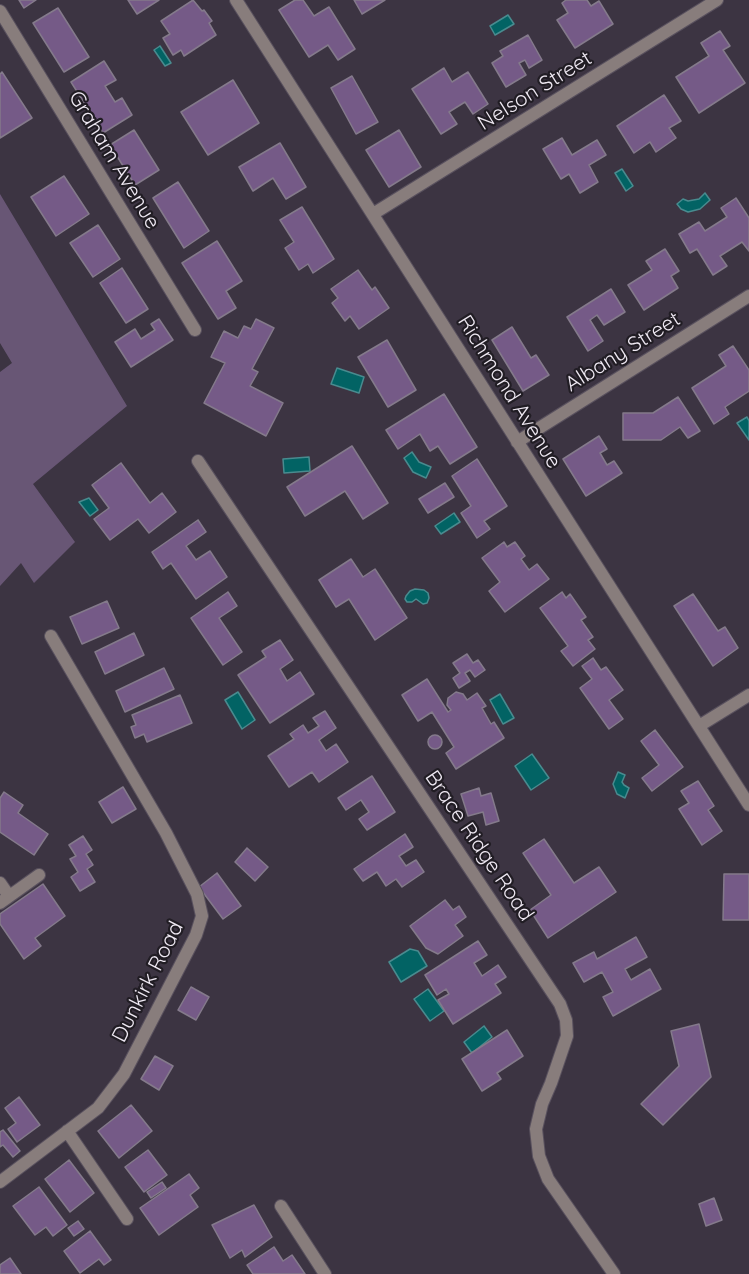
<!DOCTYPE html>
<style>
body{margin:0}
canvas{display:block;background:#3c3442}
</style>
<canvas width="749" height="1274"></canvas>
<script>
const ctx = document.querySelector('canvas').getContext('2d');
ctx.lineJoin = 'round';
function fillPath(path, color) { ctx.fillStyle = color; ctx.fill(path, 'evenodd'); }
const toPath = rows => new Path2D(rows.map(r => 'M' + r).join(''));
function stroke(path, color, width, dash) { ctx.strokeStyle = color; ctx.lineWidth = width; ctx.lineCap = dash ? 'butt' : 'round'; ctx.setLineDash(dash || []); ctx.stroke(path); }
function label(font, color, halo, rows, align = 'center') {
  ctx.font = font + ' Quicksand,sans-serif'; ctx.lineWidth = 4.5; ctx.setLineDash([]); ctx.textBaseline = 'middle'; ctx.strokeStyle = halo; ctx.fillStyle = color; for (const [text, x, y, turn = 0] of rows) {
    ctx.save(); ctx.translate(x, y); ctx.rotate((+turn || 0) * Math.PI / 180); ctx.textAlign = isNaN(turn) ? turn : align; if (halo) ctx.strokeText(text, 0, 0); ctx.fillText(text, 0, 0); ctx.restore();
  }
}
fillPath(toPath([
 [0,194,127,406,33,484,75,542,34,583,21,563,0,586,0,372,12,363,0,343]
]), '#685675');
const water = toPath([
 [508,15,514,24,495,35,490,26,508,15],
 [160,46,171,63,165,66,154,50,160,46],
 [622,169,633,186,626,191,615,173,622,169],
 [705,193,710,200,700,209,688,212,681,209,677,204,683,199,688,201,699,199,705,193],
 [337,368,364,377,359,393,331,384,337,368],
 [747,417,749,421,749,440,737,423,747,417],
 [412,452,419,462,431,467,426,478,413,472,404,458,412,452],
 [309,457,310,471,284,473,283,459,309,457],
 [89,498,98,510,90,516,79,502,89,498],
 [454,513,460,522,441,534,435,526,454,513],
 [415,589,424,590,428,593,429,598,427,603,423,604,416,599,412,602,407,602,405,599,406,596,410,591,415,589],
 [238,692,255,720,242,729,225,700,238,692],
 [500,694,514,718,503,724,490,700,500,694],
 [532,754,549,778,531,790,515,766,532,754],
 [618,772,625,775,622,782,624,785,629,788,625,798,617,794,613,784,618,772],
 [410,949,418,951,427,966,401,982,389,962,410,949],
 [428,989,444,1011,430,1021,414,999,428,989],
 [484,1026,492,1037,472,1053,464,1042,484,1026]
]);
fillPath(water, '#026364');
stroke(water, '#498b8f', 1.5);
const building = toPath([
 [19,0,36,0,24,8,19,0],
 [128,0,159,0,137,14,128,0],
 [193,0,202,11,204,10,212,21,209,23,216,35,184,56,181,50,173,55,163,38,170,34,161,21,193,0],
 [295,0,303,0,314,16,329,7,355,49,338,60,328,45,309,57,279,10,295,0],
 [354,0,385,0,362,14,354,0],
 [566,0,587,0,591,6,599,1,613,24,575,48,557,20,568,13,562,3,566,0],
 [58,8,89,57,64,72,33,23,58,8],
 [720,31,730,46,723,50,745,83,699,113,676,77,709,56,701,43,720,31],
 [528,35,542,60,529,68,525,60,519,63,526,75,506,87,492,63,503,56,500,51,528,35],
 [104,61,116,80,105,86,115,102,122,98,132,115,103,133,71,82,104,61],
 [444,68,452,82,468,72,488,104,473,114,465,102,449,112,457,124,441,134,412,89,444,68],
 [2,72,32,118,0,138,0,74,2,72],
 [352,76,378,122,356,134,331,88,352,76],
 [233,80,259,123,208,155,181,112,233,80],
 [664,95,681,121,669,128,676,138,656,152,650,142,634,153,617,126,664,95],
 [134,130,159,170,135,185,110,145,134,130],
 [399,130,421,167,389,187,366,150,399,130],
 [562,138,572,155,597,140,606,155,589,165,598,182,580,193,569,174,561,179,543,149,562,138],
 [280,143,306,187,286,199,273,178,253,191,239,167,280,143],
 [64,176,89,214,56,236,31,197,64,176],
 [178,182,209,231,184,248,153,198,178,182],
 [736,198,749,218,749,251,742,242,720,256,727,266,713,275,697,249,690,253,679,234,699,222,705,231,727,217,721,208,736,198],
 [302,207,334,259,313,273,308,264,299,270,285,248,294,242,280,220,302,207],
 [98,225,120,259,93,277,70,243,98,225],
 [217,241,242,281,226,291,236,308,218,319,182,263,217,241],
 [665,249,679,271,671,276,678,288,644,310,628,285,652,270,646,261,665,249],
 [122,268,148,309,126,323,100,283,122,268],
 [358,270,372,290,375,287,389,308,359,329,350,316,345,321,332,303,338,298,331,289,358,270],
 [611,289,625,312,604,325,597,315,590,320,603,341,588,351,567,317,611,289],
 [159,319,173,340,131,367,115,342,135,329,141,339,155,330,151,324,159,319],
 [256,319,274,328,252,369,258,372,250,386,283,403,266,436,204,403,225,363,211,357,224,331,238,338,244,326,251,329,256,319],
 [512,327,531,358,536,355,549,375,523,391,492,340,512,327],
 [387,340,416,390,388,407,358,357,387,340],
 [733,346,749,370,749,391,725,407,729,414,714,424,692,388,726,366,719,355,733,346],
 [444,394,477,447,450,464,438,446,430,451,420,434,398,449,386,430,444,394],
 [678,397,700,431,688,438,680,427,661,440,623,440,623,413,653,413,678,397],
 [599,436,607,449,600,453,607,465,614,461,622,473,586,496,563,459,599,436],
 [352,446,388,503,363,519,345,491,305,516,287,487,352,446],
 [477,459,507,506,484,521,490,529,477,538,461,513,471,506,452,476,477,459],
 [121,463,150,503,162,493,176,512,149,533,138,519,110,540,94,519,109,508,92,485,121,463],
 [445,483,454,497,428,513,419,499,445,483],
 [198,520,206,532,186,546,196,560,210,551,227,577,196,599,171,563,163,569,152,552,198,520],
 [504,542,507,547,515,542,525,556,521,559,529,570,537,564,549,579,505,612,489,591,500,582,482,558,504,542],
 [351,559,363,577,375,569,407,618,375,640,349,599,336,607,319,580,351,559],
 [228,592,237,606,219,618,242,652,223,665,191,618,228,592],
 [562,592,566,598,570,594,586,617,581,620,593,637,588,640,595,649,573,666,561,651,568,646,540,608,562,592],
 [693,594,718,631,725,627,738,648,713,666,674,606,693,594],
 [107,601,119,628,82,644,70,617,107,601],
 [134,633,144,655,105,674,95,652,134,633],
 [280,640,293,660,280,669,287,681,300,672,314,694,270,723,238,675,266,657,262,651,280,640],
 [467,654,473,663,478,660,485,670,475,677,470,670,465,673,470,681,459,688,453,678,460,673,453,663,467,654],
 [593,658,601,670,606,667,623,690,609,700,623,719,609,729,580,688,592,679,582,666,593,658],
 [164,668,174,689,125,712,116,691,164,668],
 [427,679,448,712,451,710,447,705,448,698,456,692,463,694,467,700,477,693,486,706,482,708,491,724,494,722,504,738,456,769,446,753,454,747,432,712,418,721,402,695,427,679],
 [180,695,192,723,147,742,144,734,135,738,131,727,136,725,132,715,180,695],
 [325,711,336,728,319,740,326,751,336,744,348,762,319,782,312,772,289,787,268,756,294,739,290,734,303,725,308,733,319,726,313,718,325,711],
 [655,730,683,767,652,791,642,778,659,765,641,741,655,730],
 '428 742a7 7 0 1 1 14 0a7 7 0 1 1-14 0Z',
 [372,776,395,812,367,830,359,819,369,812,361,800,346,810,338,798,372,776],
 [698,781,714,806,708,810,722,831,702,845,679,809,689,803,681,791,698,781],
 [123,787,136,809,112,823,99,802,123,787],
 [479,788,481,796,491,793,499,821,486,825,483,812,468,816,461,794,479,788],
 [4,792,23,805,18,813,48,834,34,855,0,832,0,798,4,792],
 [405,834,413,847,399,856,406,866,416,860,424,872,402,887,396,879,386,886,377,872,363,881,354,869,405,834],
 [83,836,92,850,86,854,93,865,87,869,95,882,80,891,71,877,78,872,70,859,76,856,69,845,83,836],
 [544,839,574,883,599,867,616,892,548,938,530,910,551,895,523,853,544,839],
 [247,848,268,867,255,881,235,862,247,848],
 [217,873,241,906,223,919,199,887,217,873],
 [724,874,749,874,749,920,723,920,724,874],
 [43,884,65,916,35,938,41,946,24,959,0,924,0,914,43,884],
 [445,900,453,910,459,906,466,917,455,925,463,936,438,954,426,948,410,926,445,900],
 [636,937,647,957,625,969,631,980,650,969,661,989,613,1016,603,997,613,992,602,972,584,982,573,963,594,952,597,959,636,937],
 [478,941,487,955,474,963,482,976,498,965,506,977,495,984,501,993,453,1024,438,1000,449,994,446,989,437,995,425,975,478,941],
 [191,987,209,997,196,1020,178,1010,191,987],
 [699,1024,711,1077,663,1125,641,1104,679,1066,671,1031,699,1024],
 [507,1030,523,1056,497,1073,501,1079,482,1091,462,1059,507,1030],
 [155,1056,173,1066,159,1090,141,1079,155,1056],
 [19,1097,40,1125,17,1142,8,1129,16,1123,5,1108,19,1097],
 [131,1105,152,1131,119,1158,98,1131,131,1105],
 [3,1130,20,1151,13,1157,3,1145,0,1147,0,1132,3,1130],
 [148,1150,167,1175,144,1192,125,1167,148,1150],
 [69,1160,94,1193,70,1212,45,1179,69,1160],
 [189,1174,199,1188,190,1195,198,1207,159,1235,140,1208,189,1174],
 [162,1182,166,1188,151,1198,147,1192,162,1182],
 [39,1187,67,1225,53,1236,46,1227,35,1235,13,1206,39,1187],
 [714,1198,722,1220,706,1226,699,1204,714,1198],
 [254,1205,272,1237,245,1257,242,1250,230,1258,212,1225,254,1205],
 [78,1221,84,1229,74,1236,68,1228,78,1221],
 [90,1231,111,1260,104,1265,99,1259,80,1273,64,1251,90,1231],
 [274,1247,283,1261,292,1255,305,1274,253,1274,247,1265,274,1247],
 [10,1258,21,1274,0,1274,0,1265,10,1258]
]);
fillPath(building, '#755a87');
stroke(building, '#847a8b', 1.5);
const minor = toPath([
 [236,0,749,805],
 [0,11,195,330],
 [373,214,717,0],
 [517,442,749,296],
 [198,461,560,1004,566,1020,567,1036,551,1083,542,1104,536,1129,539,1156,548,1179,614,1274],
 [699,726,749,695],
 [0,883,9,896],
 [0,903,39,875],
 [67,1131,127,1219],
 [0,1182,98,1108,124,1074,196,935,202,916,197,894,166,833,51,636],
 [281,1206,325,1274]
]);
stroke(minor, '#59515e', 14);
stroke(minor, '#887d7c', 12);
label('21px', '#efe9f3', '#211d24', [
 ["Nelson Street",535,91,-32],
 ["Graham Avenue",114,160,59],
 ["Albany Street",623,352,-32],
 ["Richmond Avenue",509,392,58],
 ["Brace Ridge Road",479,846,56],
 ["Dunkirk Road",148,982,-63]
]);
</script>
